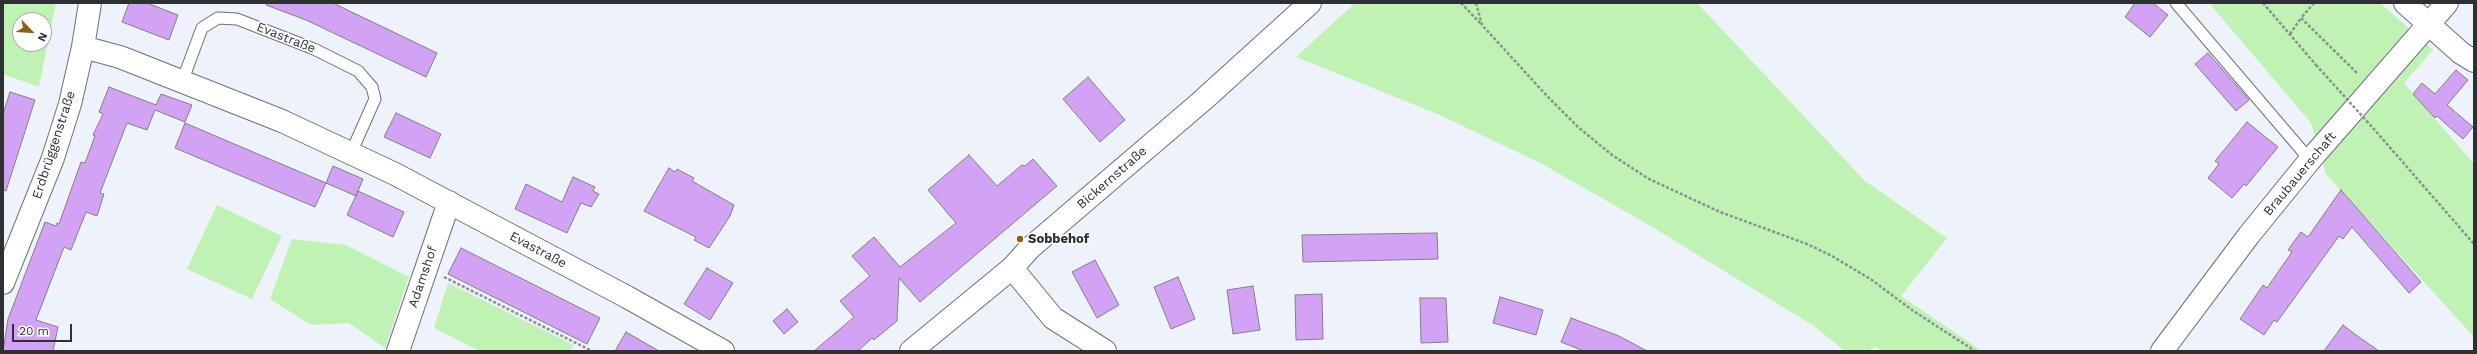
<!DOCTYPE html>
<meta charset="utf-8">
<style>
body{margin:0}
#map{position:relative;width:2477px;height:354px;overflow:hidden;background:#edf2fb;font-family:"Work Sans",sans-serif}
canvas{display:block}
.frame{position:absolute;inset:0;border:4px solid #2e3034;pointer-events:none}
.north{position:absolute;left:12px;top:12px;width:40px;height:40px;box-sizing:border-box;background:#fff;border:1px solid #abacae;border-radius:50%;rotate:115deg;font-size:11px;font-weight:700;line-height:16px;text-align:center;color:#2e3034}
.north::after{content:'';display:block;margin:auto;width:14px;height:18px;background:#90600d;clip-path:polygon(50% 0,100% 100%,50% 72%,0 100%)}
.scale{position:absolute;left:12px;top:324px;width:60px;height:18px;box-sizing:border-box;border:2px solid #2e3034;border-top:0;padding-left:5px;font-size:12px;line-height:14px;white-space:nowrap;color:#2e3034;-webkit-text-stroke:3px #fff;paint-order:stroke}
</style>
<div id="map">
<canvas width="2477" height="354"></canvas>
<div class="frame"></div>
<div class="north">N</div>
<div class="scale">20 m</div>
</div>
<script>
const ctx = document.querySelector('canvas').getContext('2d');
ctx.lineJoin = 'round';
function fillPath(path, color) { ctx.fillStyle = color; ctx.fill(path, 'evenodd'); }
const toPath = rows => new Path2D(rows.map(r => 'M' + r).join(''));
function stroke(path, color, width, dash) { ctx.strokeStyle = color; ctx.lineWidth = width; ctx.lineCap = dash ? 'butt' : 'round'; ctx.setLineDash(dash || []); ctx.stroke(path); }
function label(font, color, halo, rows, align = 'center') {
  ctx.font = font + ' "Work Sans",sans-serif'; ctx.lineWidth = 3; ctx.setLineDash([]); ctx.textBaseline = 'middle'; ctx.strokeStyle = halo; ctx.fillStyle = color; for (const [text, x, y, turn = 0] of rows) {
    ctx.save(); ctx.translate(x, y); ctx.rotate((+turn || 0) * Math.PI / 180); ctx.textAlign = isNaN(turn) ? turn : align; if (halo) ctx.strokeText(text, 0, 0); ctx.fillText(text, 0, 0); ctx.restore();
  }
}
fillPath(toPath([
 [3,3,56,3,39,87,3,74],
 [20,20,44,20,44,44,20,44],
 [1355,3,1697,3,1865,181,1947,238,1901,296,1982,351,1881,351,1876,347,1866,351,1845,351,1814,326,1644,222,1544,165,1440,115,1296,57],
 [2209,3,2380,3,2433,50,2404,83,2474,164,2474,337,2326,174,2311,123],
 [217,205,282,236,252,299,187,269],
 [292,239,346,245,409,277,385,348,349,323,311,325,270,299],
 [448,283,574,345,570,351,480,351,434,328]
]), '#c0f2b3');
const building = toPath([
 [129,3,147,3,178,15,169,40,122,22,129,3],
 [266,3,333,3,437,53,426,77,306,20,266,5,266,3],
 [2135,3,2153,3,2168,15,2150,37,2125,17,2135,3],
 [2208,53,2249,100,2236,111,2195,64,2208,53],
 [2456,70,2468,80,2447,105,2473,127,2463,139,2437,116,2435,118,2413,94,2422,83,2435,94,2456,70],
 [1088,77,1125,120,1100,142,1063,99,1088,77],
 [109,87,156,105,161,94,192,105,185,122,155,110,147,130,127,123,100,193,104,194,97,216,86,212,71,250,64,247,36,320,58,327,53,351,3,351,8,319,45,222,56,226,57,223,59,224,81,162,85,163,95,136,93,135,103,114,99,112,109,87],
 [10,92,35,100,6,191,3,190,3,114,10,92],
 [396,113,441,134,430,158,384,137,396,113],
 [2247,122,2278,147,2246,186,2244,184,2232,198,2208,178,2219,164,2215,161,2247,122],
 [185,123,326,183,333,166,363,179,356,196,326,183,315,207,175,148,185,123],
 [969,155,997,186,1022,165,1025,166,1033,159,1057,186,920,302,899,278,897,321,874,340,872,338,858,351,814,351,854,317,840,301,870,276,852,256,874,237,900,267,956,223,928,190,969,155],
 [669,168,675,172,677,169,694,178,692,181,734,205,730,216,709,248,694,240,696,237,644,211,669,168],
 [573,177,595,187,593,191,599,194,591,207,581,203,567,233,515,209,526,184,562,202,573,177],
 [2341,190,2421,282,2409,293,2352,227,2343,239,2339,236,2277,322,2274,320,2264,335,2240,319,2263,285,2267,288,2292,252,2288,250,2301,232,2308,237,2341,190],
 [358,191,404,212,393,237,347,215,358,191],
 [1437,233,1438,259,1303,262,1302,235,1437,233],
 [461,248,600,318,587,344,448,274,461,248],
 [1095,260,1119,305,1097,318,1072,272,1095,260],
 [707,268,733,283,710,320,684,304,707,268],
 [1178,277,1195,319,1171,329,1154,287,1178,277],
 [1253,286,1260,330,1233,334,1227,290,1253,286],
 [1322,294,1323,339,1296,340,1295,295,1322,294],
 [1500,297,1543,310,1536,335,1493,323,1500,297],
 [1420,298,1446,298,1448,342,1421,343,1420,298],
 [787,309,798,322,784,334,773,321,787,309],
 [1571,318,1619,336,1647,351,1584,351,1561,342,1571,318],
 [2343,325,2356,335,2379,351,2324,351,2343,325],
 [626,332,659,351,615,351,626,332]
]);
fillPath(building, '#d2a2f4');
stroke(building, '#837f87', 1);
const lane = toPath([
 [2176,3,2310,160],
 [182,82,202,28,218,18,237,19,314,49,358,71,372,87,375,99,351,153]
]);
const street = toPath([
 [2405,3,2461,53,2474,61],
 [83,47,120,57,282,121,395,174,627,297,723,351],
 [1012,268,1053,318,1105,351],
 [3,283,53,158,70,104,83,47,90,3],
 [398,351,449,202],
 [2162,351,2249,235,2310,160,2447,3]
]);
const secondary = toPath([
 [911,351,1012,268,1030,248,1202,101,1310,3]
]);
stroke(lane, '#6d7279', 13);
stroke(street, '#6d7279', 24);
stroke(secondary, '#6d7279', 24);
stroke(toPath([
 [1461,3,1482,25],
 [1476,3,1482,25,1547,96,1578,127,1612,155,1649,179,1720,212,1807,244,1832,256,1872,280,1912,310,1975,351],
 [2263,3,2316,65],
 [2314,3,2301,18,2358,74],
 [2290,34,2301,18],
 [2373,128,2474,244],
 [444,277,592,351]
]), '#8b8e94', 2.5, [3, 2]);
stroke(lane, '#fff', 11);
stroke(street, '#fff', 22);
stroke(secondary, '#fff', 22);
stroke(toPath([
 [2316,65,2373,128]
]), '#8b8e94', 2.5, [3, 2]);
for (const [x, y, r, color] of [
 [1020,239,4,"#90600d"]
]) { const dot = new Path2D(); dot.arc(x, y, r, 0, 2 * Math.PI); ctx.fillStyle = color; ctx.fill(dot); stroke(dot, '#fff', 1.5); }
label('13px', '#2e3034', '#fff', [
 ["Evastraße",286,38,22],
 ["Erdbrüggenstraße",54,145,-72],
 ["Braubauerschaft",2300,174,-50],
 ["Bickernstraße",1112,178,-41],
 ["Evastraße",538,250,28],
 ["Adamshof",423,277,-71]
]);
label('bold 13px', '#2e3034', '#fff', [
 ["Sobbehof",1028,239]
], 'left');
</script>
